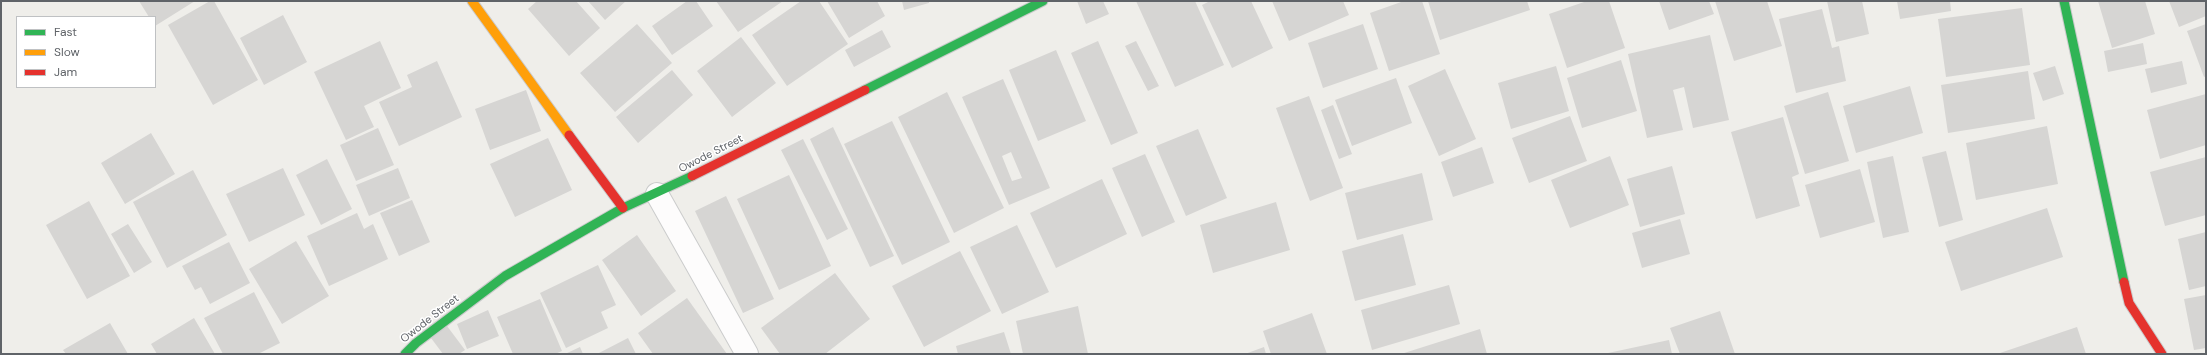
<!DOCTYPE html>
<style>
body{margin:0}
#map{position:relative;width:2207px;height:355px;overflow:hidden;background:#efeeea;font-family:"DM Sans",sans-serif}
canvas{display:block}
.frame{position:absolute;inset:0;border:2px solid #5f6368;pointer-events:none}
.legend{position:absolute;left:16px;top:16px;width:140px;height:72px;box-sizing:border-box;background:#fff;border:1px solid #bfc1c3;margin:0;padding:5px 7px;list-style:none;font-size:12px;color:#5f6368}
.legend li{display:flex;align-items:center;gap:8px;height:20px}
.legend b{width:20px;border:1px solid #bfc1c3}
</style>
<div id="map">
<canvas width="2207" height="355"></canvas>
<div class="frame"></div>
<ul class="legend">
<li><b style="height:5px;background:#30b455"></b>Fast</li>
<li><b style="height:5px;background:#ff9f0a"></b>Slow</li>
<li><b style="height:5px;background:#e5322d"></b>Jam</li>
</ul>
</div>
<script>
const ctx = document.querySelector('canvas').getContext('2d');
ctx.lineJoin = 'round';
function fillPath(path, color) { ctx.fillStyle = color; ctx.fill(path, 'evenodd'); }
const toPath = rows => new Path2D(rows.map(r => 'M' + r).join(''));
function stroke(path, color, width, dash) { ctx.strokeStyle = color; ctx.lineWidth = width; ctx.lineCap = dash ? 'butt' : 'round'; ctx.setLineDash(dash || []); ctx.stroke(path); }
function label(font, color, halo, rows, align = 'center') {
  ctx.font = font + ' "DM Sans",sans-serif'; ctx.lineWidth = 3; ctx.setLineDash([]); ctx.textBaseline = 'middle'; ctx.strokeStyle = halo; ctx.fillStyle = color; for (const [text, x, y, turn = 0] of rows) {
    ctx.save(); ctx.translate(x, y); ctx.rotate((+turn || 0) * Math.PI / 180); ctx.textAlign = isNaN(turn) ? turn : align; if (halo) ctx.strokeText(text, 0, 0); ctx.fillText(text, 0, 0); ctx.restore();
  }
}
fillPath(toPath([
 [139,1,195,1,155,26,155,17,149,17],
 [210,1,214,1,258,80,213,105,168,25],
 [537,1,576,1,600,28,569,56,528,9],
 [588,1,626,1,605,20],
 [687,1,696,1,713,26,672,55,652,26],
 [716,1,783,1,738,32],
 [801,1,819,1,848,44,787,86,752,35],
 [827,1,877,1,885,16,849,38],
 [902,1,929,1,929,3,904,10],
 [1077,1,1103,1,1109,14,1086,24],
 [1136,1,1195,1,1224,65,1175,87],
 [1210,1,1251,1,1273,48,1232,68,1202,5],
 [1272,1,1343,1,1349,15,1289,41],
 [1404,1,1422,1,1440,54,1389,71,1370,13],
 [1428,1,1527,1,1530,10,1440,40],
 [1587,1,1609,1,1625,48,1567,68,1549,14],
 [1659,1,1709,1,1714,14,1669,30],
 [1715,1,1767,1,1782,46,1734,61],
 [1827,1,1862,1,1869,34,1836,42],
 [1897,1,1950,1,1951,11,1900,19],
 [2098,1,2145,1,2155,34,2112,48],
 [2169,1,2206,1,2206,16,2179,27],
 [2022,8,2030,65,1946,77,1938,19],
 [1822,9,1832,48,1839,46,1846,81,1796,93,1779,19],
 [283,15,307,62,264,85,240,38],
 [637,24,672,63,615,112,580,73],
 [1363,24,1378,69,1323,88,1308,43],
 [2206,24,2206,76,2204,77,2187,31],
 [882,30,891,47,854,67,845,50],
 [1710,35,1729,120,1693,128,1684,87,1673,90,1683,130,1647,138,1628,54],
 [741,37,776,83,732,117,697,71],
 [380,41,401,88,364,106,374,127,346,140,314,72],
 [1098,41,1138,133,1111,145,1071,53],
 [1136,41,1159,86,1148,91,1125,46],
 [2143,43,2147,64,2108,72,2104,51],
 [1056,50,1086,121,1038,141,1009,70],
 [1621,60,1637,111,1582,128,1567,78],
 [437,61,462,117,399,146,379,102,412,87,407,75],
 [2182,61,2187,84,2151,93,2145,69],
 [1556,66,1569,111,1511,129,1498,83],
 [2055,66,2064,94,2043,101,2033,73],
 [1445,69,1476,139,1439,156,1408,86],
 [672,70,693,95,638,143,616,117],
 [2028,71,2035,119,1948,133,1941,85],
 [1396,78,1412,123,1352,146,1335,100],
 [1003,79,1050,188,1009,205,962,97],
 [1011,152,1022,178,1012,181,1002,156],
 [1910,86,1923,133,1856,153,1843,106],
 [526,90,541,131,490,150,475,109],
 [947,92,1004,208,954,233,898,117],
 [1828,92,1849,161,1805,174,1784,106],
 [2206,94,2206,145,2160,159,2147,110],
 [1309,96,1343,188,1310,201,1276,108],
 [1333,105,1352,154,1339,159,1321,110],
 [1570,116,1587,161,1529,183,1512,138],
 [1783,117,1799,174,1792,177,1800,206,1756,219,1731,132],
 [892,121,950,242,902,265,844,144],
 [2047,126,2058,184,1976,200,1966,143],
 [833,127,894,256,870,267,810,139],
 [378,128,394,165,356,181,340,145],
 [1198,129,1227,198,1186,216,1156,146],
 [151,133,175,174,125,204,101,163],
 [548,138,572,190,515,217,490,164],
 [803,139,848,229,827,240,781,150],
 [1482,147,1494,183,1453,197,1441,162],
 [1946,151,1963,220,1939,227,1922,157],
 [1145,154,1175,222,1142,237,1112,168],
 [1610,156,1629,205,1570,228,1551,180],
 [1893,156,1909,232,1883,238,1867,162],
 [2206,157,2206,215,2165,226,2150,172],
 [327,159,352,209,321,225,296,175],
 [1672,166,1685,214,1640,227,1627,179],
 [283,168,305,215,249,242,226,194],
 [398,168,410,198,369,216,356,185],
 [1860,169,1875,222,1820,238,1805,185],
 [193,170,227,235,167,268,133,202],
 [1422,173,1433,220,1357,240,1345,193],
 [789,175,831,266,779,290,737,199],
 [1102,179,1127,234,1056,268,1030,213],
 [726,196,774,299,743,313,695,211],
 [412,200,430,242,399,256,380,213],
 [89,201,130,276,87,299,46,225],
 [1276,202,1290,250,1213,273,1200,225],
 [2047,208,2063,257,1961,291,1945,242],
 [357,213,364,229,373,224,388,259,329,286,307,236],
 [1680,219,1690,254,1642,268,1632,233],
 [128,224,152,262,134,273,111,234],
 [1017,225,1049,292,1002,314,970,247],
 [2206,232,2206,286,2189,290,2178,239],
 [1403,234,1416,285,1355,301,1342,251],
 [637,235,676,291,641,316,602,260],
 [296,241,329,296,282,324,249,269],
 [229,242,250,283,210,304,201,287,195,290,182,266],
 [960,251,991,311,924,347,892,286],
 [598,265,616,305,601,312,608,328,566,348,540,293],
 [835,273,870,319,825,354,780,354,761,328],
 [1449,285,1460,324,1372,350,1361,310],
 [254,292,280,343,258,354,223,354,204,318],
 [2206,295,2206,348,2194,350,2184,299],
 [687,298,727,354,653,354,638,333],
 [540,299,562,351,555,354,513,354,497,317],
 [1078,306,1088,354,1023,354,1016,321],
 [488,310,499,336,467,349,457,324],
 [1720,311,1735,354,1680,354,1670,328],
 [1312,313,1327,354,1271,354,1263,331],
 [194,318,215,354,157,354,151,344],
 [110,323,128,354,66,354,63,350],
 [447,326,465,350,459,354,443,354,431,338],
 [2077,327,2086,354,1997,354],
 [1480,329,1487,354,1401,354],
 [1004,332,1011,354,958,354,956,346],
 [628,338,636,354,597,354],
 [1669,340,1672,354,1608,354,1608,353],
 [580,347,583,354,565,354],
 [1264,347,1266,354,1245,354]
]), '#d6d5d3');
const street = toPath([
 [657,194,747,354]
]);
const fast = toPath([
 [2064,1,2124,282],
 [865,90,1043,1],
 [405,354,416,343,505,276,623,208,692,176]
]);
const slow = toPath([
 [472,1,569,135]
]);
const jam = toPath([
 [569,135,623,208],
 [692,176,865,90],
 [2124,282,2129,303,2162,354]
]);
stroke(street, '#cbcccc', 24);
stroke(fast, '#cacacb', 11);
stroke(slow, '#cacacb', 11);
stroke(jam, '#cacacb', 11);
stroke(street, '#fdfcfc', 22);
stroke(fast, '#30b455', 9);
stroke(slow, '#ff9f0a', 9);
stroke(jam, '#e5322d', 9);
label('11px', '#5f6368', '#fff', [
 ["Owode Street",711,154,-27],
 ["Owode Street",430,319,-38]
]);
</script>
